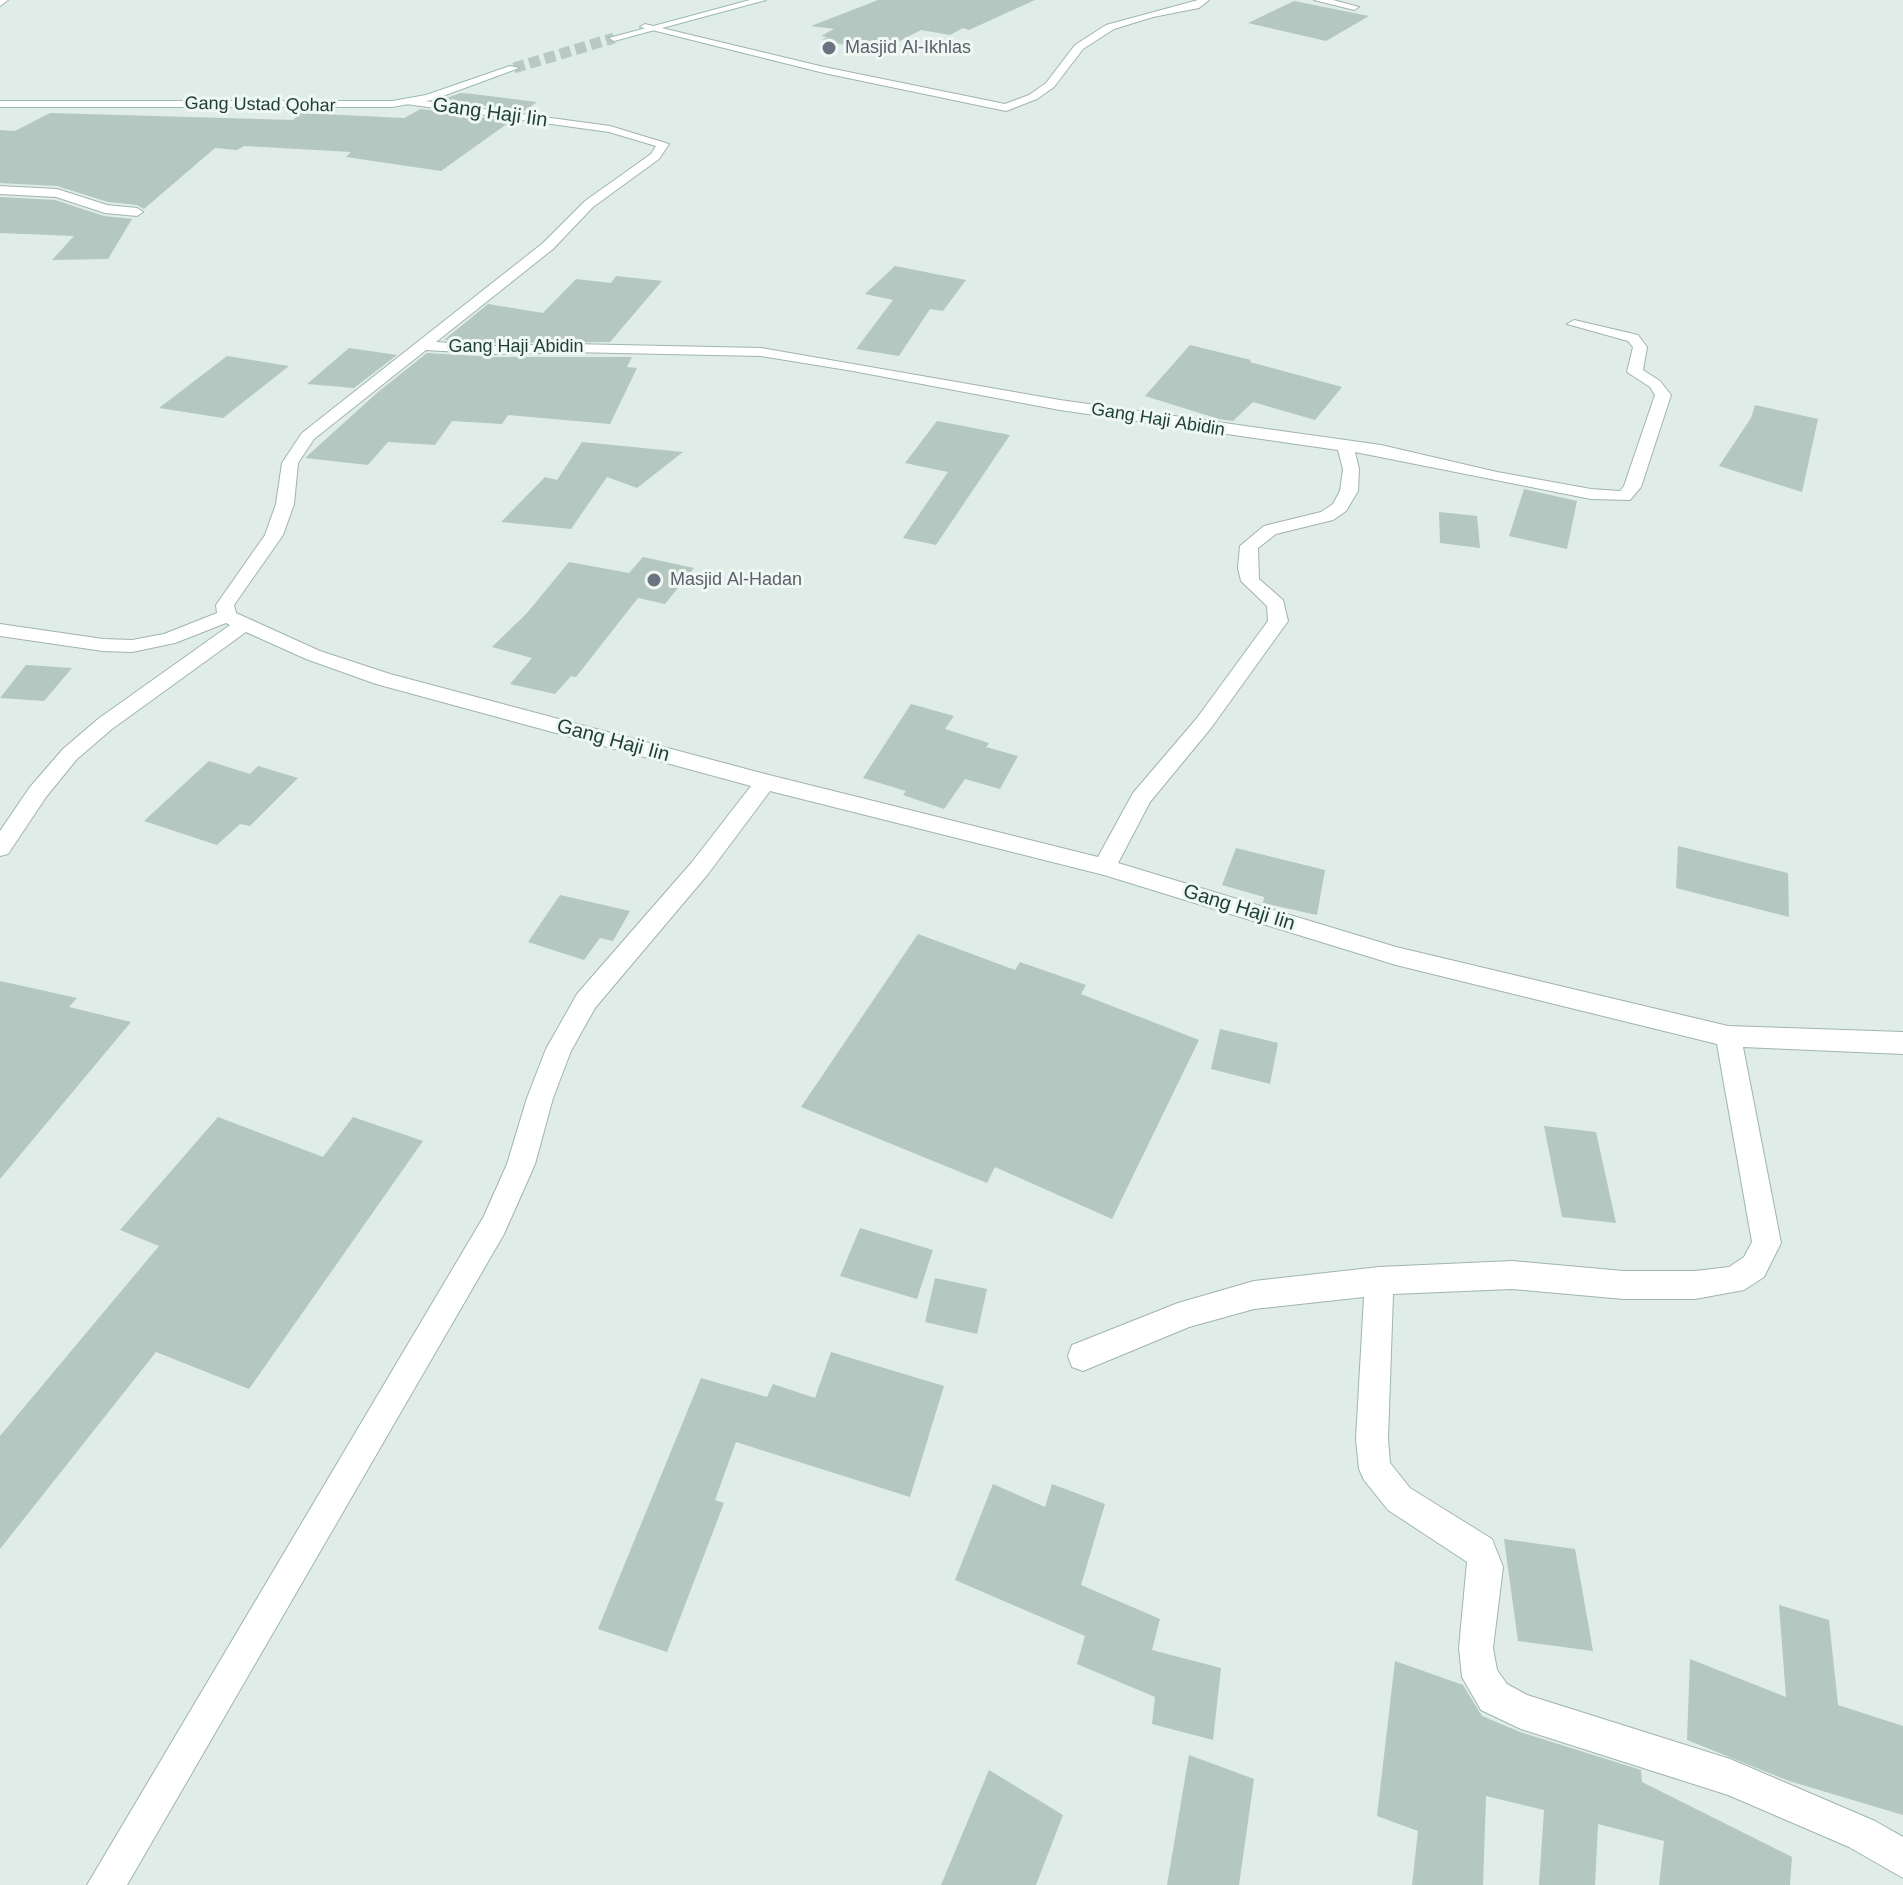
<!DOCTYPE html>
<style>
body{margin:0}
canvas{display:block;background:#dfece7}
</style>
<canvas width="1903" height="1885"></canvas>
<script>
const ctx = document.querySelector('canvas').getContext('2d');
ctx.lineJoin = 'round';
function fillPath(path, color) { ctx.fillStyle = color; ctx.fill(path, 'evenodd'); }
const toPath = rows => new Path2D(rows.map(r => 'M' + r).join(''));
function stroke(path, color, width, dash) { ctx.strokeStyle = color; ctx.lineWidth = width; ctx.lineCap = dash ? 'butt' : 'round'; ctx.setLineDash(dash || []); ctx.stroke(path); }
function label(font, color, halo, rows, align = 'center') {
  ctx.font = font + ' Arial,sans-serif'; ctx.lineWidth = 6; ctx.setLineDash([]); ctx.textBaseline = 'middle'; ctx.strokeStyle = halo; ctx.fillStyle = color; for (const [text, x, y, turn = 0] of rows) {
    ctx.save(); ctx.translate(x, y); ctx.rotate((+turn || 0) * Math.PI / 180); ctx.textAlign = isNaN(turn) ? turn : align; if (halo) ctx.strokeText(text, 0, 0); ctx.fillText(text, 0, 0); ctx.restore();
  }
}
fillPath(toPath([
 [878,0,1035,0,969,30,963,28,950,35,921,30,878,52,822,40,827,37,821,36,834,29,811,26],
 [1294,1,1369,16,1326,41,1248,23],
 [461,93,473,94,537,102,524,111,440,100],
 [421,109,511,121,441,171,346,157,351,152,244,146,237,150,215,148,144,209,137,205,108,202,57,186,0,183,0,130,15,131,50,113,293,120,301,113,404,118],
 [0,197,55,200,104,216,132,219,108,259,52,260,74,236,0,233],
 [895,266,966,280,943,311,930,309,899,356,856,349,893,300,865,294],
 [616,276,662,281,610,342,495,343,444,340,488,304,543,313,576,279,611,283],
 [1190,345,1251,360,1250,362,1342,387,1315,420,1253,402,1233,421,1219,419,1145,396],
 [349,348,397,355,354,388,307,384],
 [427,353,495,357,632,357,627,367,637,368,610,424,508,415,502,424,452,421,435,445,388,442,368,465,305,458,378,392],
 [227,356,289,366,223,418,159,408],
 [1755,405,1818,419,1802,492,1719,466,1751,418],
 [937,421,1010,435,936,545,903,538,948,472,905,463],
 [582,442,683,452,637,488,607,477,571,529,501,522,545,477,557,480],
 [1524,489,1577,501,1567,549,1509,536],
 [1439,512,1477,516,1480,548,1440,543],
 [643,557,694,568,665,604,638,598,576,677,571,676,555,694,510,684,532,658,492,647,527,613,569,562,629,573],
 [26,665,72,668,44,701,0,698],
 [911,704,954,716,945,729,989,743,986,747,1018,756,1000,789,965,779,944,809,903,795,906,791,863,778],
 [209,761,250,774,258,766,298,778,250,826,240,824,217,845,144,821],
 [1678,846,1788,873,1789,917,1676,888],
 [1236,848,1325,870,1317,915,1263,903,1264,897,1222,885],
 [560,895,630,911,613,941,600,938,584,960,528,942],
 [918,934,1015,970,1020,962,1086,985,1081,994,1199,1040,1112,1219,995,1167,987,1183,801,1107],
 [0,981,77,998,69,1007,131,1022,0,1179],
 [1220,1029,1278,1043,1270,1084,1211,1069],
 [218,1117,323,1157,353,1117,423,1141,249,1389,156,1352,0,1549,0,1436,159,1246,120,1230],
 [1544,1126,1596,1132,1616,1223,1562,1217],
 [860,1228,933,1250,917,1299,840,1276],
 [935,1278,987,1289,977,1334,925,1322],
 [831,1352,944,1386,910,1497,736,1442,715,1500,724,1503,667,1652,598,1629,701,1378,767,1397,773,1384,815,1398],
 [993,1484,1045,1507,1052,1484,1105,1504,1081,1585,1160,1619,1152,1650,1221,1668,1213,1740,1152,1724,1155,1697,1077,1664,1085,1636,955,1580],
 [1504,1539,1575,1549,1593,1651,1518,1641],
 [1779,1605,1829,1620,1838,1705,1903,1726,1903,1815,1789,1781,1687,1740,1690,1659,1786,1697],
 [1395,1661,1463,1685,1482,1716,1520,1732,1641,1770,1642,1782,1792,1857,1790,1885,1659,1885,1664,1841,1598,1824,1595,1885,1539,1885,1544,1810,1486,1796,1483,1885,1412,1885,1418,1831,1377,1816],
 [1189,1755,1254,1779,1239,1885,1167,1885],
 [989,1770,1063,1815,1036,1885,941,1885]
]), '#b4c7c0');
stroke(toPath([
 [514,68,614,38]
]), '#b8c9c4', 11, [11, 5]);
const street = toPath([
 [0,0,8,0,0,6,0,0],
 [1198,0,1209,0,1199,8,1153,17,1114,29,1083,49,1054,87,1037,99,1006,111,824,73,640,27,645,24,824,67,1005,104,1029,95,1046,83,1075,45,1106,25,1198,0],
 [1314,0,1333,0,1359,7,1354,10,1314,0],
 [410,99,610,126,669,144,659,159,593,207,553,249,436,342,495,346,570,344,761,348,1060,400,1381,445,1497,472,1591,489,1620,491,1624,486,1655,395,1650,387,1627,372,1633,347,1628,341,1567,324,1574,320,1638,335,1647,347,1643,370,1660,381,1671,395,1641,487,1630,500,1591,499,1355,452,1359,469,1358,491,1346,511,1333,520,1276,534,1258,548,1259,579,1283,600,1288,621,1211,728,1150,802,1118,863,1396,947,1728,1026,1903,1032,1903,1054,1743,1047,1781,1243,1764,1277,1744,1290,1695,1299,1624,1299,1512,1289,1393,1294,1388,1439,1390,1463,1410,1488,1492,1539,1503,1567,1493,1648,1497,1670,1507,1684,1527,1695,1730,1759,1875,1821,1903,1837,1903,1878,1849,1847,1728,1795,1521,1729,1481,1710,1462,1677,1459,1648,1467,1562,1388,1510,1364,1480,1359,1469,1356,1439,1364,1297,1254,1309,1189,1327,1083,1371,1072,1367,1068,1356,1072,1345,1178,1303,1254,1281,1379,1267,1512,1261,1624,1271,1695,1271,1729,1267,1744,1257,1752,1242,1717,1044,1396,965,1104,875,770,791,708,874,595,1008,571,1051,553,1098,535,1164,504,1234,127,1885,87,1885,484,1216,507,1164,527,1098,546,1049,577,994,692,862,751,786,376,684,306,659,246,632,112,729,77,759,46,797,8,854,0,856,0,831,30,787,63,749,98,719,230,625,226,623,175,643,132,652,103,651,0,636,0,624,103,639,132,640,164,634,217,613,216,605,265,535,276,504,282,463,302,433,543,243,585,201,651,154,656,146,609,132,406,104,404,102,410,99],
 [426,350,495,354,570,352,761,356,853,371,1060,410,1338,450,1343,469,1340,491,1333,504,1321,512,1264,526,1240,546,1238,568,1241,581,1267,606,1268,621,1197,718,1133,793,1098,857,765,774,390,674,320,651,236,613,234,605,283,535,294,504,298,463,314,439,426,350],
 [0,186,57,189,107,205,137,208,143,212,137,216,105,213,56,197,0,194,0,186]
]);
const secondary = toPath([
 [750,0,766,0,614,41,609,38,750,0],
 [510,66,519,68,432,100,392,107,0,107,0,101,392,101,426,95,510,66]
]);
stroke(street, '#a1b4ae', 2);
stroke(secondary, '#9cb9b0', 2);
fillPath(street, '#fff');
fillPath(secondary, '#fff');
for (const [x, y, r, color] of [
 [829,48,8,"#6b7280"],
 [654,580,8,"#6b7280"]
]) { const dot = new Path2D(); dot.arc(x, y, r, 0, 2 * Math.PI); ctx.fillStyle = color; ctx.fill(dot); stroke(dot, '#f0f8f4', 3); }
label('18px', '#5b616d', '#f0f8f4', [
 ["Masjid Al-Ikhlas",845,48],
 ["Masjid Al-Hadan",670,580]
], 'left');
label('18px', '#1e3e36', '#f0f8f4', [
 ["Gang Ustad Qohar",260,105,1],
 ["Gang Haji Abidin",516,347],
 ["Gang Haji Abidin",1158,420,9]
]);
label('20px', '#1e3e36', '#f0f8f4', [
 ["Gang Haji Iin",490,113,8],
 ["Gang Haji Iin",613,741,15],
 ["Gang Haji Iin",1239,908,17]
]);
</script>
